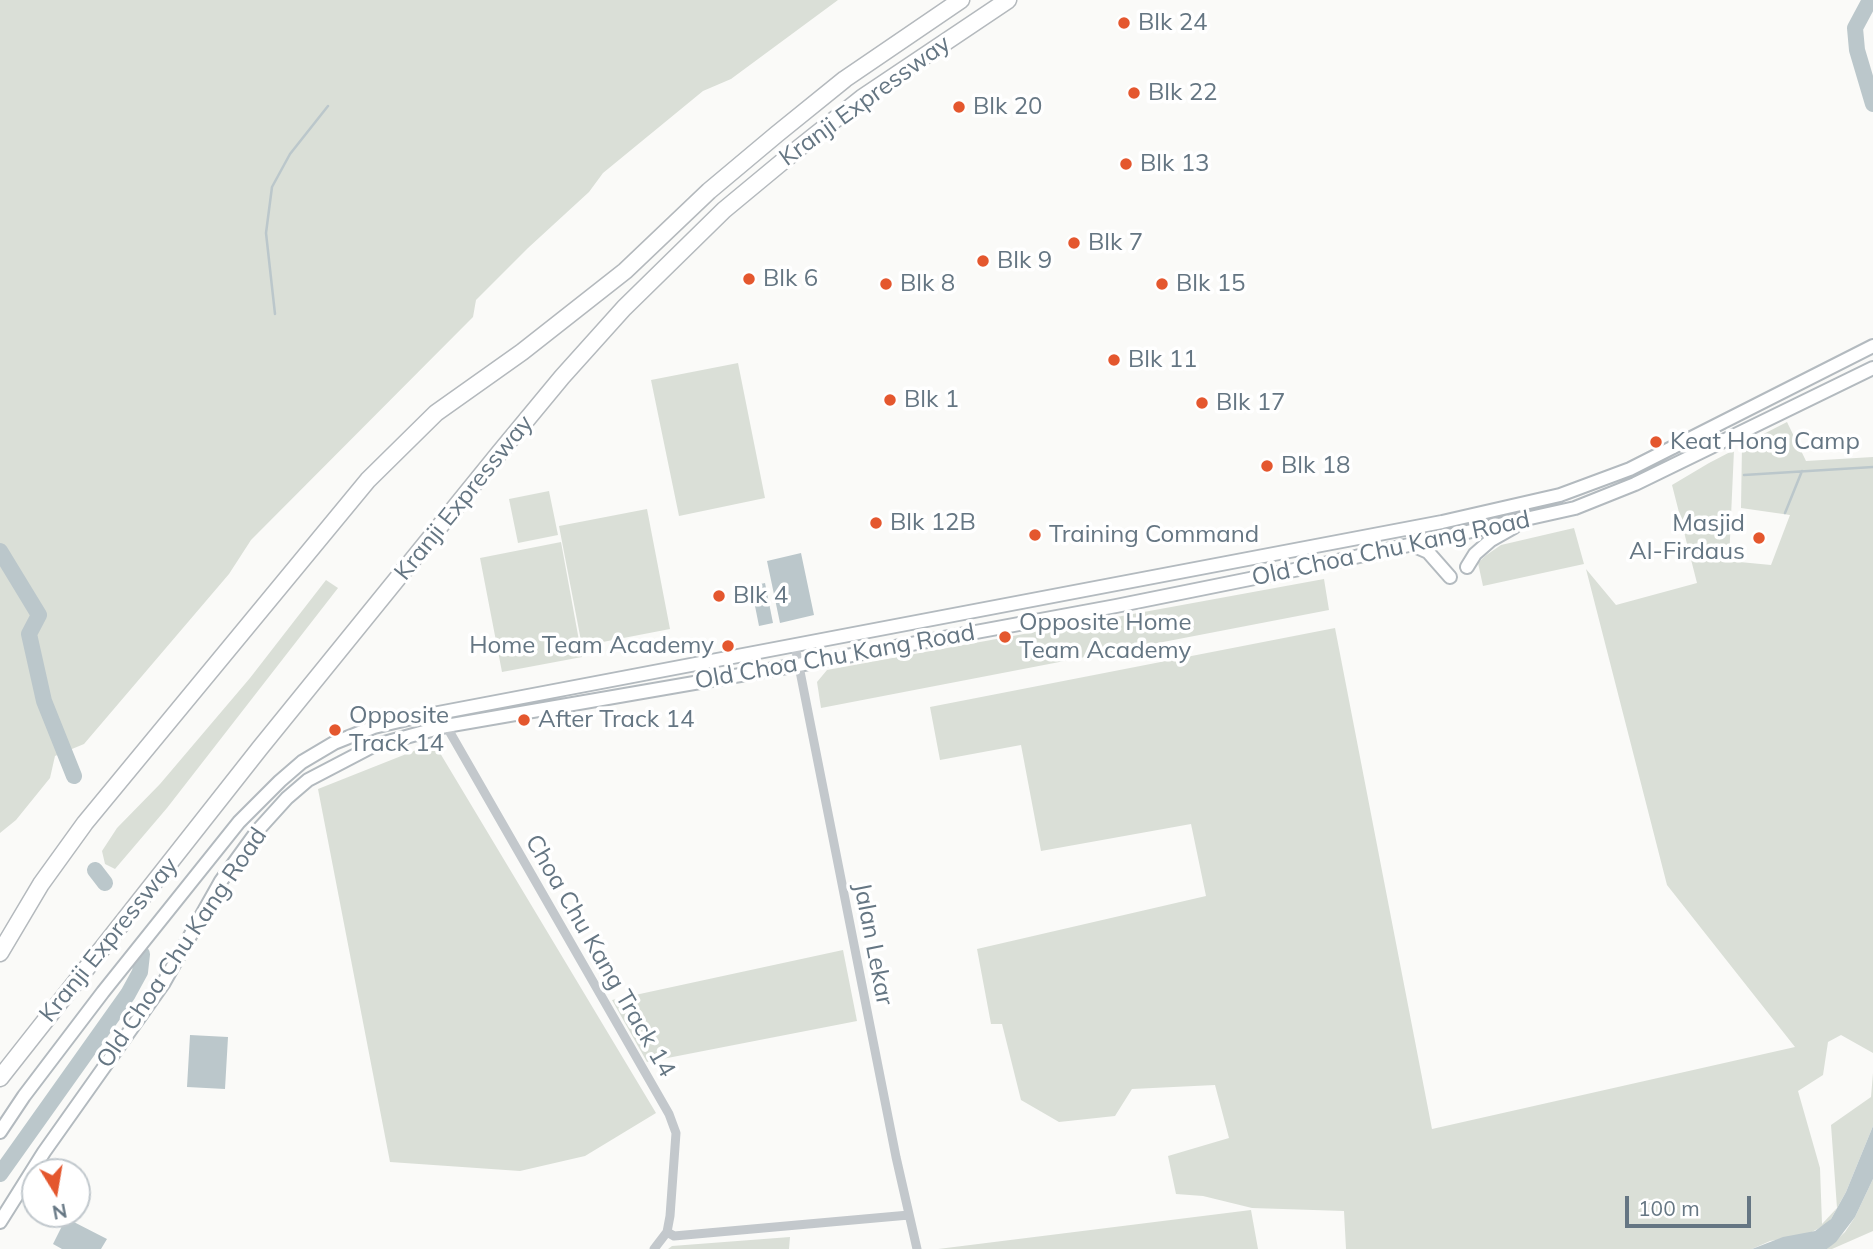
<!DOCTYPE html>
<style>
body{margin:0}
#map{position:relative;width:1873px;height:1249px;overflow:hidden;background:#fafaf8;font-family:Mulish,sans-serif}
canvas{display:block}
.north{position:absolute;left:21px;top:1158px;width:70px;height:70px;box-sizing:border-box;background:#fff;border:2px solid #c1c8cd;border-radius:50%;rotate:169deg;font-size:19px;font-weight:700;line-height:28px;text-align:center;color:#657683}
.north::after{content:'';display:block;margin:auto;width:24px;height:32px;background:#e4572e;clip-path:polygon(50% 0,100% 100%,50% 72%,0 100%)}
.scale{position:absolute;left:1625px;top:1196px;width:126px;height:32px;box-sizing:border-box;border:4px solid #657683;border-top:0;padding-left:9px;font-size:21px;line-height:24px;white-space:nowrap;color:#657683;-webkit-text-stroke:5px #fff;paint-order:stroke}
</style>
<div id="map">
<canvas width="1873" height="1249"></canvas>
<div class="north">N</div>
<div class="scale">100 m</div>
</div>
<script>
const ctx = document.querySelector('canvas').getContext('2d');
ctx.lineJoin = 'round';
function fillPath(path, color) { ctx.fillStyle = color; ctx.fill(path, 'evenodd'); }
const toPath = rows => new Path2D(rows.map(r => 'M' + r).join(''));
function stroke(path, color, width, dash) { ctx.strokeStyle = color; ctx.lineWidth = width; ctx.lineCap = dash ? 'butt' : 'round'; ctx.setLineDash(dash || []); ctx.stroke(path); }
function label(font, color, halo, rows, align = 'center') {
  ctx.font = font + ' Mulish,sans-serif'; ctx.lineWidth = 7; ctx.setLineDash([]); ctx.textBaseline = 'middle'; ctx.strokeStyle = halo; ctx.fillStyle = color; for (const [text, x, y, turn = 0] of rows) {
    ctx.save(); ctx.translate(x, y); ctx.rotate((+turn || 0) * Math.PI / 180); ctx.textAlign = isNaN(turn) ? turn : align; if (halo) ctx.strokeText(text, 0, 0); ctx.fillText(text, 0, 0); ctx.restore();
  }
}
fillPath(toPath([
 [0,0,838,0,731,79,703,91,603,173,589,192,528,248,476,300,473,317,251,540,229,574,84,744,55,756,50,778,16,820,0,833],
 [738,363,765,498,679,516,651,380],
 [1787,422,1806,461,1873,457,1873,1053,1841,1035,1828,1042,1823,1075,1798,1091,1820,1168,1822,1224,1837,1208,1831,1125,1871,1097,1873,1073,1873,1126,1846,1192,1837,1208,1831,1219,1827,1224,1806,1235,1770,1241,1752,1249,1346,1249,1344,1211,1252,1208,1203,1196,1176,1194,1168,1156,1229,1138,1215,1085,1132,1089,1115,1116,1059,1122,1021,1100,1002,1024,991,1024,977,949,1206,896,1191,824,1041,851,1021,745,940,760,930,707,1335,628,1432,1129,1795,1047,1667,885,1586,569,1616,605,1697,583,1672,485,1709,463,1734,450,1729,561,1771,565,1790,515,1741,508,1742,445],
 [549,491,558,535,518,543,509,499],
 [647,509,670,629,582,646,559,526],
 [1574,528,1584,564,1483,586,1478,563,1485,556,1501,545],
 [561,542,582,657,502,672,480,558],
 [1324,579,1329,610,821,708,817,682,827,670],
 [326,580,338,588,167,808,115,869,105,864,102,851,117,828,160,784,250,678],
 [434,743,656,1113,585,1156,520,1171,390,1162,318,789],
 [843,950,857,1021,647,1062,612,1000],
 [1873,1179,1873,1231,1832,1249,1827,1249,1845,1232,1855,1217],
 [1251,1210,1258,1249,938,1249],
 [790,1237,789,1249,668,1249,672,1246]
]), '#dadfd7');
fillPath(toPath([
 [801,553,814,615,780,623,767,561],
 [765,583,773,623,759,626,751,586],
 [190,1035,228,1037,225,1089,187,1087],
 [1873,1126,1873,1179,1855,1217,1836,1242,1827,1249,1752,1249,1783,1237,1815,1231,1831,1219,1846,1192],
 [66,1218,107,1239,101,1249,62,1249,53,1244]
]), '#bbc7cb');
stroke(toPath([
 [275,314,266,233,272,187,290,154,328,106],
 [1744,475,1873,467],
 [1785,513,1802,471]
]), '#bbc7cb', 2.5);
stroke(toPath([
 [1870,0,1855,28,1857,50,1873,104],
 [0,551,39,615,29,634,44,701,74,776],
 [95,870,105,883],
 [0,1174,128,994,140,972,142,954]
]), '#bbc7cb', 16);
const secondary = toPath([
 [1412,545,1428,552,1450,577],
 [1467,567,1475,554,1491,540,1514,527],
 [0,1132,24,1096,103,992,239,822,280,781,302,762,334,743,374,727,412,718,1442,522,1560,495,1630,469,1873,346],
 [0,1222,44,1152,163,984,221,881,258,830,287,798,308,780,373,746,446,726,798,665,1116,606,1319,565,1575,508,1635,484,1873,368]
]);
const highway = toPath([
 [0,953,41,884,85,823,368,480,436,413,522,352,625,271,709,191,777,134,845,79,961,0],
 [0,1078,260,748,500,452,562,377,624,308,724,210,794,152,862,98,1008,0]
]);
stroke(secondary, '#b3babf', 16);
stroke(highway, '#b4b9bd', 19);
stroke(toPath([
 [795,646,896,1157,917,1249],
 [444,722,669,1114,676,1133,670,1216,667,1232,654,1249],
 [667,1232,674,1236,909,1215]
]), '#c3c8cc', 9);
stroke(secondary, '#fff', 12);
stroke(highway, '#fff', 16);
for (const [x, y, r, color] of [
 [1124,23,7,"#e4572e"],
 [1134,93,7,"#e4572e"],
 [959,107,7,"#e4572e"],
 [1126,164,7,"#e4572e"],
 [1074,243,7,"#e4572e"],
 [983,261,7,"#e4572e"],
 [749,279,7,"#e4572e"],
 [886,284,7,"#e4572e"],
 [1162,284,7,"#e4572e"],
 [1114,360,7,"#e4572e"],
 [890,400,7,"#e4572e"],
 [1202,403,7,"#e4572e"],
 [1656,442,7,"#e4572e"],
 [1267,466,7,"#e4572e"],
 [876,523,7,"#e4572e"],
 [1035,535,7,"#e4572e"],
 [1759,538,7,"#e4572e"],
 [719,596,7,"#e4572e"],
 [1005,637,7,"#e4572e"],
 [728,646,7,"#e4572e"],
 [524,720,7,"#e4572e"],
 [335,730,7,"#e4572e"]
]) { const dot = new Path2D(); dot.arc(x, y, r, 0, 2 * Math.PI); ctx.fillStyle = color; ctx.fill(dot); stroke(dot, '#fff', 2.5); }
label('24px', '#657683', '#fff', [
 ["Blk 24",1138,23],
 ["Blk 22",1148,93],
 ["Blk 20",973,107],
 ["Blk 13",1140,164],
 ["Blk 7",1088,243],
 ["Blk 9",997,261],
 ["Blk 6",763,279],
 ["Blk 8",900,284],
 ["Blk 15",1176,284],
 ["Blk 11",1128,360],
 ["Blk 1",904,400],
 ["Blk 17",1216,403],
 ["Keat Hong Camp",1670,442],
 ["Blk 18",1281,466],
 ["Blk 12B",890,523],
 ["Masjid",1745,524,"right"],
 ["Al-Firdaus",1745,552,"right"],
 ["Training Command",1049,535],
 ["Blk 4",733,596],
 ["Opposite Home",1019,623],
 ["Team Academy",1019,651],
 ["Home Team Academy",714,646,"right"],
 ["Opposite",349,716],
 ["Track 14",349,744],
 ["After Track 14",538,720]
], 'left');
label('24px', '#657683', '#fff', [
 ["Kranji Expressway",865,101,-36],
 ["Kranji Expressway",464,498,-51],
 ["Old Choa Chu Kang Road",1391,549,-12],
 ["Old Choa Chu Kang Road",835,657,-10],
 ["Kranji Expressway",109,940,-51],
 ["Jalan Lekar",873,944,79],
 ["Old Choa Chu Kang Road",182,948,-56],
 ["Choa Chu Kang Track 14",600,956,60]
]);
</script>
